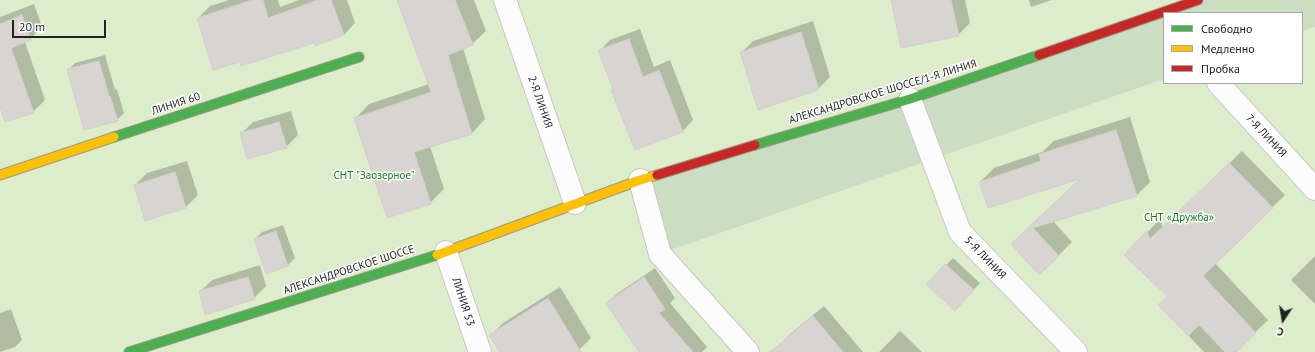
<!DOCTYPE html>
<meta charset="utf-8">
<style>
body{margin:0}
#map{position:relative;width:1315px;height:352px;overflow:hidden;background:#f0eeeb;font-family:"PT Sans",sans-serif}
canvas{display:block}
.legend{position:absolute;left:1163px;top:12px;width:140px;height:72px;box-sizing:border-box;background:#fff;border:1px solid #a7a7a7;margin:0;padding:5px 7px;list-style:none;font-size:12px;color:#222}
.legend li{display:flex;align-items:center;gap:8px;height:20px}
.legend b{width:20px;border:1px solid #a7a7a7}
.north{position:absolute;left:1263px;top:300px;width:40px;height:40px;-webkit-text-stroke:3px #fff;paint-order:stroke;rotate:192deg;font-size:11px;font-weight:700;line-height:16px;text-align:center;color:#222}
.north::after{content:'';display:block;margin:auto;width:14px;height:18px;background:#222;clip-path:polygon(50% 0,100% 100%,50% 72%,0 100%)}
.scale{position:absolute;left:12px;top:20px;width:94px;height:18px;box-sizing:border-box;border:2px solid #222;border-top:0;padding-left:5px;font-size:12px;line-height:14px;white-space:nowrap;color:#222;-webkit-text-stroke:3px #fff;paint-order:stroke}
</style>
<div id="map">
<canvas width="1315" height="352"></canvas>
<ul class="legend">
<li><b style="height:5px;background:#4caf50"></b>Свободно</li>
<li><b style="height:5px;background:#ffc107"></b>Медленно</li>
<li><b style="height:5px;background:#c62828"></b>Пробка</li>
</ul>
<div class="north">С</div>
<div class="scale">20 m</div>
</div>
<script>
const g = document.querySelector('canvas').getContext('2d');
g.lineJoin = 'round';
function fill(path, color) { g.fillStyle = color; g.fill(path, 'evenodd'); }
const toPath = rows => new Path2D(rows.map(r => 'M' + r).join(''));
function trace(path, color, width, dash) { g.strokeStyle = color; g.lineWidth = width; g.lineCap = dash ? 'butt' : 'round'; g.setLineDash(dash || []); g.stroke(path); }
function label(font, color, halo, rows, align = 'center') {
  g.font = font + ' "PT Sans",sans-serif'; g.lineWidth = 3; g.setLineDash([]); g.textBaseline = 'middle'; g.strokeStyle = halo; g.fillStyle = color; for (const [text, x, y, turn = 0] of rows) {
    g.save(); g.translate(x, y); g.rotate((+turn || 0) * Math.PI / 180); g.textAlign = isNaN(turn) ? turn : align; if (halo) g.strokeText(text, 0, 0); g.fillText(text, 0, 0); g.restore();
  }
}
fill(toPath([
 [0,0,1202,0,661,254,1164,79,1164,83,1302,83,1302,31,1315,27,1315,352,0,352]
]), '#ddeccb');
fill(toPath([
 [1202,0,1315,0,1315,27,1302,31,1302,13,1164,13,1164,79,660,254,640,180]
]), '#cbdec1');
fill(toPath([
 [229,0,278,0,280,7,299,0,347,0,355,23,344,35,240,61,198,18,210,6],
 [398,0,474,0,486,31,472,44,463,48,485,119,472,133,430,146,444,189,430,203,356,118,369,104,429,84],
 [892,0,965,0,970,23,958,35],
 [1029,0,1052,0,1031,7],
 [34,4,42,27,30,39,25,42,45,100,33,112,0,104,0,17],
 [813,21,830,77,818,89,741,53,753,41],
 [640,29,654,67,670,60,693,120,683,131,636,149,599,51,610,40],
 [105,55,115,90,117,89,124,113,117,120,68,70,75,63],
 [291,111,298,135,286,147,241,134,253,122],
 [1130,117,1150,182,1136,196,1053,221,1072,242,1040,274,1012,244,1082,177,980,182,994,168,1042,152,1054,141],
 [1242,151,1285,195,1215,263,1268,320,1235,352,1204,352,1159,305,1168,296,1126,255,1160,219,1163,228],
 [187,161,198,195,186,207,145,220,135,185,147,173],
 [283,225,295,258,288,265,267,272,255,239,262,232],
 [1315,256,1315,304,1291,280],
 [953,258,980,283,961,303,928,284],
 [260,265,266,286,254,298,200,292,212,280],
 [655,268,675,298,670,303,707,347,702,352,657,352,607,303,618,293],
 [560,287,591,338,577,352,501,352,491,335,503,323],
 [824,306,863,352,786,352,780,345,790,334],
 [11,309,22,340,15,347,0,352,0,313],
 [900,331,922,352,879,352]
]), '#0003');
const building = toPath([
 [252,0,263,0,268,18,318,0,331,0,344,35,315,46,314,43,241,66,240,62,213,70,197,18,252,0],
 [397,0,455,0,473,45,448,55,472,134,414,152,431,204,387,218,354,118,431,92,397,0],
 [891,0,951,0,959,36,901,48,891,0],
 [22,15,31,40,11,48,34,113,5,122,0,107,0,24,22,15],
 [801,32,819,90,758,110,740,52,801,32],
 [629,39,643,77,659,70,683,132,635,150,611,90,613,89,598,50,629,39],
 [99,61,109,96,110,96,118,121,84,130,67,69,99,61],
 [279,122,287,148,247,159,240,133,279,122],
 [1116,130,1137,196,1033,228,1059,256,1039,275,1011,244,1080,179,988,208,979,182,1041,161,1039,154,1116,130],
 [1229,163,1273,208,1203,276,1256,333,1237,352,1225,352,1199,325,1188,336,1158,305,1167,296,1124,255,1147,231,1150,239,1229,163],
 [175,172,186,208,145,221,134,185,175,172],
 [276,231,288,266,266,274,254,239,276,231],
 [945,264,974,290,955,311,926,284,945,264],
 [248,277,255,299,205,315,199,291,248,277],
 [644,277,665,309,659,313,693,352,639,352,606,303,644,277],
 [548,298,581,352,500,352,489,335,548,298],
 [813,316,843,352,770,352,813,316]
]);
fill(building, '#d7d4d2');
trace(building, '#d3d0cc', 1);
const street = toPath([
 [505,0,575,203],
 [1218,83,1315,189],
 [910,99,960,232,1076,352],
 [640,180,660,254,748,352],
 [446,252,480,352]
]);
const fast = toPath([
 [114,137,359,57],
 [755,145,910,99,1039,55],
 [129,352,437,255]
]);
const slow = toPath([
 [0,175,114,137],
 [437,255,640,180,657,175]
]);
const jam = toPath([
 [1039,55,1198,0],
 [657,175,755,145]
]);
trace(street, '#c9c8c7', 24);
trace(fast, '#999a82', 11);
trace(slow, '#999a82', 11);
trace(jam, '#999a82', 11);
trace(street, '#fdfcfc', 22);
trace(fast, '#4caf50', 9);
trace(slow, '#ffc107', 9);
trace(jam, '#c62828', 9);
label('11px', '#222', '#fff', [
 ["АЛЕКСАНДРОВСКОЕ ШОССЕ/1-Я ЛИНИЯ",883,92,-17],
 ["2-Я ЛИНИЯ",540,102,71],
 ["ЛИНИЯ 60",176,104,-18],
 ["7-Я ЛИНИЯ",1266,136,47],
 ["5-Я ЛИНИЯ",985,258,46],
 ["АЛЕКСАНДРОВСКОЕ ШОССЕ",349,270,-18],
 ["ЛИНИЯ 53",463,302,72]
]);
label('11px', '#0c8416', '#fff', [
 ["СНТ \"Заозерное\"",374,176],
 ["СНТ «Дружба»",1179,218]
]);
</script>
